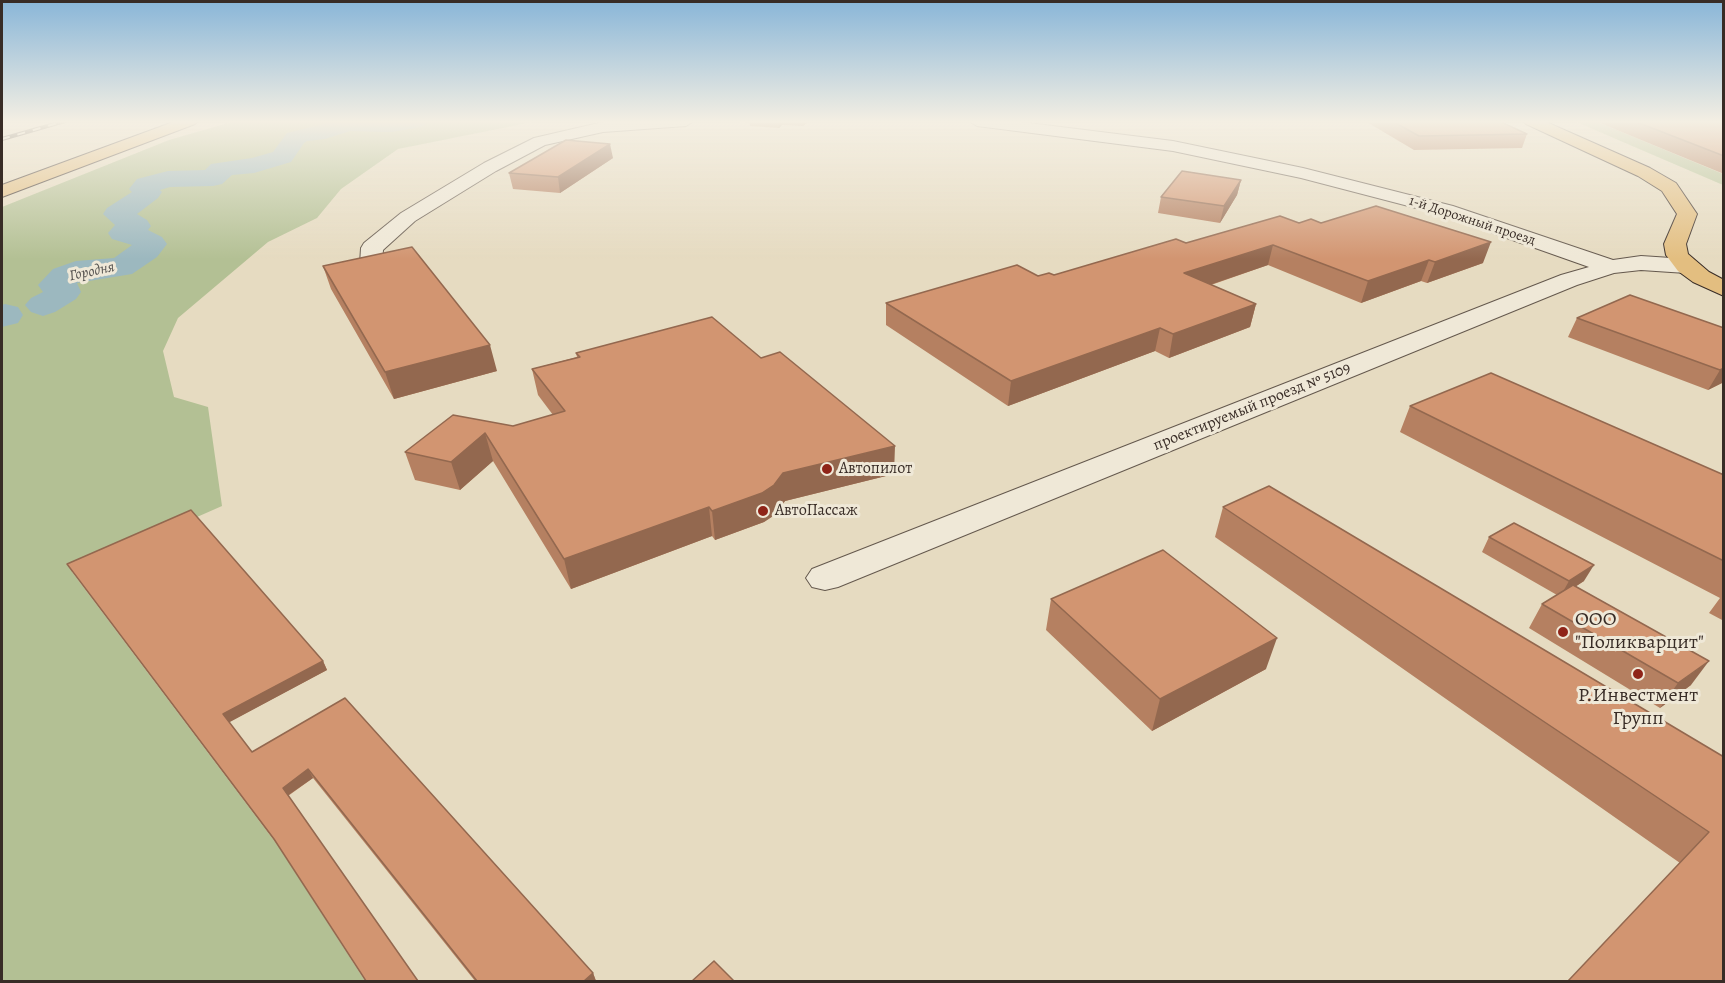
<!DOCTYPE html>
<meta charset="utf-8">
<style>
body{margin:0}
#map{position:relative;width:1725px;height:983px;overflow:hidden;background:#e6dbc1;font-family:Alegreya,serif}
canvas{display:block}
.frame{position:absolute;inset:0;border:3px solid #382c26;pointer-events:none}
</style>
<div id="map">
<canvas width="1725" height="983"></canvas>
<div class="frame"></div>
</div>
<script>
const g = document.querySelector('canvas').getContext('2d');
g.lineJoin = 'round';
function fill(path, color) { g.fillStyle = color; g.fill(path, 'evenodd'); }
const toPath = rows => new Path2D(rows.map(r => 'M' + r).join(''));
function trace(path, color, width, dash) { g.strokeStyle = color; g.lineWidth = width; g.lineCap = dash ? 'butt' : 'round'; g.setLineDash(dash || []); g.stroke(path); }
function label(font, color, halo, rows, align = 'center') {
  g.font = font + ' Alegreya,serif'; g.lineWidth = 6; g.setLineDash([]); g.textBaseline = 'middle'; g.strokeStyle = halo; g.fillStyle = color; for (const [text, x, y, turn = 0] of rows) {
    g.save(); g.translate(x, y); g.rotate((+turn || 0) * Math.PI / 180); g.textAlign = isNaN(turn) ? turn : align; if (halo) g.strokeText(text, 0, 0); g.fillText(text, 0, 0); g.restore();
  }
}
fill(toPath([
 [235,121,538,121,398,149,341,189,317,218,268,242,178,318,163,351,174,397,208,407,222,506,72,572,279,847,365,981,2,982,2,207,169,140],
 [1574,121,1595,121,1723,174,1723,185]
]), '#b3c094');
fill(toPath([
 [335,121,427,121,424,126,416,128,391,132,350,131,325,139,307,141,304,143,291,162,254,173,232,175,222,184,213,186,170,187,160,190,162,192,158,198,137,214,147,220,151,226,148,230,162,237,167,244,157,257,132,274,77,283,81,292,76,299,55,312,43,316,31,312,25,305,31,298,43,292,38,285,53,269,76,261,114,258,132,245,112,239,108,233,115,225,103,214,107,208,132,192,129,189,137,179,168,171,205,170,211,164,252,158,273,152,287,133,335,121],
 [5,304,18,307,23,315,18,323,2,327,2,305,5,304]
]), '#9cb8bf');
const minor = toPath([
 [622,121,694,121,686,126,603,132,545,145,496,171,415,221,383,250,382,264,379,269,371,271,363,269,360,264,361,248,364,243,401,213,484,163,534,138,603,122,622,121],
 [969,121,1013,121,1173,141,1303,168,1453,206,1613,260,1641,256,1686,259,1694,261,1697,266,1694,271,1686,273,1641,270,1614,273,1577,285,838,587,825,590,812,587,806,578,812,569,1561,275,1589,267,1439,214,1301,178,1173,151,977,126,969,121]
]);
const major = toPath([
 [176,121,198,121,195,124,2,197,2,185,176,121],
 [1523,121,1544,121,1650,168,1676,183,1697,214,1686,244,1688,254,1709,272,1724,280,1724,296,1693,282,1678,271,1666,255,1664,244,1677,214,1662,191,1638,176,1526,124,1523,121]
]);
trace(minor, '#64584d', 2);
trace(major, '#382c26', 2);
fill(minor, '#efe8d7');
fill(major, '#e3be80');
const rail = toPath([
 [2,139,65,121]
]);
trace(rail, '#382c26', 4);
trace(rail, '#efe8d7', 2, [8]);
fill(toPath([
 [737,121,809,121,803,126,782,125,779,128,750,126,749,123,737,122],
 [1365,121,1499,121,1527,134,1522,148,1414,150],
 [1595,121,1724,121,1724,174],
 [613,158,560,193,513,189,509,173],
 [1241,180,1237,195,1220,223,1158,213,1161,197],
 [1299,223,1321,223,1483,263,1427,283,1421,281,1361,303,1268,265,1211,285,1256,304,1250,327,1169,358,1155,351,1008,406,886,325,886,303,1038,276,1054,275,1186,243],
 [323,266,497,371,394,399,331,289],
 [1577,318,1724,328,1724,382,1708,390,1568,337],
 [576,353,894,474,785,501,776,514,764,522,715,540,712,536,571,589,493,461,460,490,415,480,405,452,513,426,553,415,538,395,532,369,577,357],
 [1410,406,1724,475,1724,621,1709,613,1720,598,1400,432],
 [1223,507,1724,757,1724,981,1680,863,1215,537],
 [1489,537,1584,581,1576,586,1691,685,1660,708,1529,628,1542,604,1557,595,1482,552],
 [67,564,323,661,327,670,229,722,252,752,345,698,593,973,596,981,475,981,313,778,288,796,279,847],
 [1051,599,1266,669,1152,731,1046,630]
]), '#b58061');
fill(toPath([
 [779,121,782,121,782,125,779,128],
 [803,121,809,121,803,126],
 [610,144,613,158,560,193,558,177],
 [1241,180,1237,195,1220,223,1224,206],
 [1491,242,1483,263,1427,283,1435,262],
 [1273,245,1268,265,1180,295,1184,273],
 [1429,260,1421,281,1361,303,1368,281],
 [1256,304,1250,327,1169,358,1173,334],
 [1160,328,1155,351,1008,406,1011,381],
 [490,345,497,371,394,399,385,372],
 [1724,368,1724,382,1708,390,1720,370],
 [485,433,493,461,460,490,451,462],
 [895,446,894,474,785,501,776,514,764,522,715,540,712,511,783,473],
 [709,507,712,536,571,589,564,559],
 [1594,565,1584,581,1560,597,1569,581],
 [1277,638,1266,669,1152,731,1160,699],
 [323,661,327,670,228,723,223,714],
 [1709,661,1691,685,1660,708,1678,683],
 [308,769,313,778,287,796,283,788],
 [593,973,596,981,584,981]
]), '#93684f');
const building = toPath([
 [1392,121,1499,121,1527,134,1419,136,1392,121],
 [1634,121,1724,121,1724,156,1634,121],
 [566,140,610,144,558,177,509,173,566,140],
 [1182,171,1241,180,1224,206,1161,197,1182,171],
 [1376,206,1491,242,1435,262,1429,260,1368,281,1273,245,1184,273,1256,304,1173,334,1160,328,1011,381,886,303,1017,265,1038,276,1049,273,1054,275,1176,239,1186,243,1280,216,1299,223,1311,219,1321,223,1376,206],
 [412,247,490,345,385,372,323,266,412,247],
 [1630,295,1724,328,1724,368,1720,370,1577,318,1630,295],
 [712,317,761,358,780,352,895,446,783,473,774,485,762,493,712,511,709,507,564,559,485,433,451,462,405,452,453,415,513,426,565,411,532,369,580,357,576,353,712,317],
 [1491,373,1724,475,1724,561,1410,406,1491,373],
 [1269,486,1724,757,1724,981,1568,981,1709,832,1223,507,1269,486],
 [191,510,323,661,223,714,252,752,345,698,593,973,584,981,477,981,308,769,283,788,418,981,366,981,274,839,67,564,191,510],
 [1514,523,1594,565,1569,581,1489,537,1514,523],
 [1163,550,1277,638,1160,699,1051,599,1163,550],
 [1573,585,1709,661,1678,683,1542,604,1573,585],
 [714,961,734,981,692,981,714,961]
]);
fill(building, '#d29571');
trace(building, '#93684f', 1.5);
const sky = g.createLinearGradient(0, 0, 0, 259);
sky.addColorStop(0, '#89b6d8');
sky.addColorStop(0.47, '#f4efe3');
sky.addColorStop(1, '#f4efe300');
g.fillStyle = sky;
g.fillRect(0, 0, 1725, 259);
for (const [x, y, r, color] of [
 [827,469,6,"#8f2418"],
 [763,511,6,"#8f2418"],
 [1563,632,6,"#8f2418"],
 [1638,674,6,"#8f2418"]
]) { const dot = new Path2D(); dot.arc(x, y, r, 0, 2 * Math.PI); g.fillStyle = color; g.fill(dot); trace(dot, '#efe8d7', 2); }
label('14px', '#382c26', '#efe8d7', [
 ["1-й Дорожный проезд",1472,221,18]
]);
label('italic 15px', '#514f4c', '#efe8d7', [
 ["Городня",92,272,-12]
]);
label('16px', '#382c26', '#efe8d7', [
 ["проектируемый проезд № 5109",1252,407,-22]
]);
label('16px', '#382c26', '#efe8d7', [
 ["Автопилот",839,469],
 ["АвтоПассаж",775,511]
], 'left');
label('20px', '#382c26', '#efe8d7', [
 ["ООО",1575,620],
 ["\"Поликварцит\"",1575,643],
 ["Р.Инвестмент",1638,696,"center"],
 ["Групп",1638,719,"center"]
], 'left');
</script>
